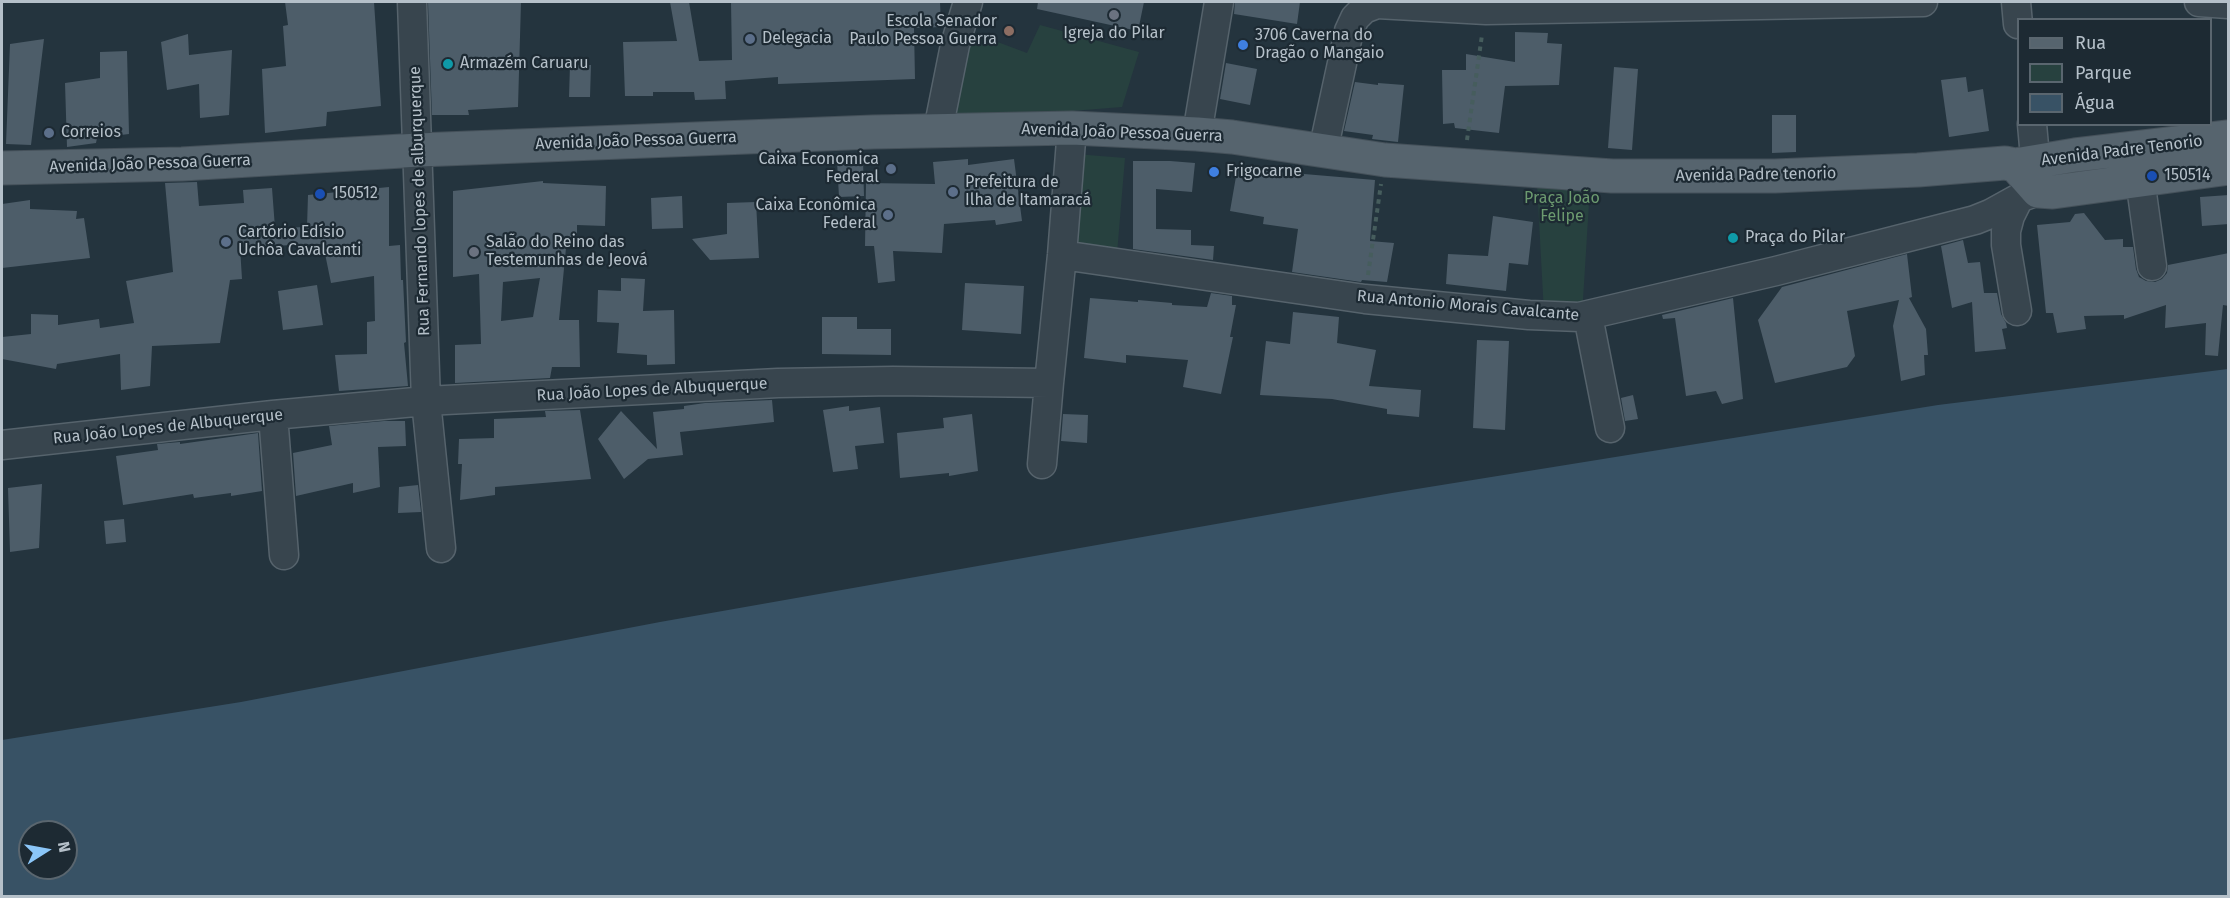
<!DOCTYPE html>
<meta charset="utf-8">
<style>
body{margin:0}
#map{position:relative;width:2230px;height:898px;overflow:hidden;background:#24343e;font-family:"Fira Sans",sans-serif}
canvas{display:block}
.frame{position:absolute;inset:0;border:3px solid #b5c0c9;pointer-events:none}
.legend{position:absolute;left:2017px;top:18px;width:195px;height:108px;box-sizing:border-box;background:#1d2a33;border:2px solid #5a666f;margin:0;padding:8px 10px;list-style:none;font-size:18px;color:#b5c0c9}
.legend li{display:flex;align-items:center;gap:12px;height:30px}
.legend b{width:30px;border:2px solid #5a666f}
.north{position:absolute;left:18px;top:820px;width:60px;height:60px;box-sizing:border-box;background:#1d2a33;border:2px solid #5a666f;border-radius:50%;rotate:79deg;font-size:16px;font-weight:700;line-height:24px;text-align:center;color:#b5c0c9}
.north::after{content:'';display:block;margin:auto;width:21px;height:27px;background:#8bc6f8;clip-path:polygon(50% 0,100% 100%,50% 72%,0 100%)}
</style>
<div id="map">
<canvas width="2230" height="898"></canvas>
<div class="frame"></div>
<ul class="legend">
<li><b style="height:8px;background:#56646e"></b>Rua</li>
<li><b style="height:16px;background:#27413f"></b>Parque</li>
<li><b style="height:16px;background:#385265"></b>Água</li>
</ul>
<div class="north">N</div>
</div>
<script>
const g = document.querySelector('canvas').getContext('2d');
g.lineJoin = 'round';
function fill(path, color) { g.fillStyle = color; g.fill(path, 'evenodd'); }
const toPath = rows => new Path2D(rows.map(r => 'M' + r).join(''));
function trace(path, color, width, dash) { g.strokeStyle = color; g.lineWidth = width; g.lineCap = dash ? 'butt' : 'round'; g.setLineDash(dash || []); g.stroke(path); }
function label(font, color, halo, rows, align = 'center') {
  g.font = font + ' "Fira Sans",sans-serif'; g.lineWidth = 4.5; g.setLineDash([]); g.textBaseline = 'middle'; g.strokeStyle = halo; g.fillStyle = color; for (const [text, x, y, turn = 0] of rows) {
    g.save(); g.translate(x, y); g.rotate((+turn || 0) * Math.PI / 180); g.textAlign = isNaN(turn) ? turn : align; if (halo) g.strokeText(text, 0, 0); g.fillText(text, 0, 0); g.restore();
  }
}
fill(toPath([
 [1040,25,1139,52,1122,107,947,121,960,28,1027,53],
 [1076,154,1125,158,1117,254,1069,250],
 [1537,183,1590,187,1582,316,1544,314]
]), '#27413f');
fill(toPath([
 [2228,369,2228,896,2,896,2,740,241,702,660,622,1392,493,1938,405],
 [30,832,66,832,66,868,30,868]
]), '#385265');
fill(toPath([
 [285,2,374,2,381,106,327,112,326,126,265,133,262,69,286,66,283,26,288,25],
 [428,2,521,2,518,107,468,110,469,115,432,115],
 [670,2,689,2,699,61,732,60,731,2,940,2,941,27,914,28,915,79,778,84,778,77,725,81,726,99,695,100,694,92,653,92,653,96,625,96,623,42,677,41],
 [1038,2,1144,2,1138,31,1037,9],
 [1235,2,1300,2,1297,24,1234,14],
 [1515,32,1548,33,1547,43,1562,44,1559,85,1505,86,1499,133,1455,128,1454,123,1443,124,1442,70,1466,70,1466,54,1515,62],
 [188,34,189,55,232,50,229,115,200,118,199,84,167,90,161,42],
 [44,39,31,145,6,144,10,44],
 [127,51,129,134,97,138,96,143,67,147,65,83,100,78,100,52],
 [1226,63,1257,69,1250,105,1220,99],
 [570,65,591,65,590,97,569,97],
 [1614,67,1638,69,1632,150,1608,148],
 [1966,77,1968,92,1983,89,1989,131,1949,137,1941,80],
 [1355,82,1378,85,1378,83,1404,85,1398,142,1372,139,1373,135,1344,131],
 [1772,115,1796,115,1796,152,1772,153],
 [968,159,968,165,1014,159,1022,221,996,225,995,220,944,224,942,253,893,251,895,281,878,283,874,246,865,246,866,183,935,184,933,162],
 [863,160,864,196,839,197,837,161],
 [1133,161,1170,161,1195,163,1192,192,1156,189,1156,229,1191,230,1191,245,1214,246,1213,260,1133,249],
 [1238,165,1304,176,1304,174,1375,180,1370,241,1394,243,1387,282,1362,280,1361,282,1292,272,1298,229,1263,224,1264,217,1230,211],
 [543,181,543,183,606,186,605,226,577,225,577,248,566,248,559,320,579,320,580,367,552,367,550,378,455,383,455,345,481,344,479,274,453,277,453,191],
 [540,278,533,317,501,321,503,282],
 [197,182,199,206,244,203,243,190,272,188,275,228,307,227,308,195,389,187,389,246,400,245,401,280,403,280,406,342,404,343,408,386,339,391,335,355,367,354,367,322,375,321,374,276,331,283,323,244,240,247,242,279,230,280,220,343,152,346,150,386,121,390,120,354,57,364,56,369,2,359,2,337,31,334,31,314,58,315,58,325,99,319,100,328,134,323,126,281,173,272,165,183],
 [2229,195,2229,224,2202,226,2200,197],
 [682,196,683,228,652,229,651,198],
 [30,200,30,209,77,211,76,219,84,218,90,258,2,268,2,204],
 [756,202,759,258,710,260,692,239,727,234,727,203],
 [2084,213,2105,240,2123,239,2123,247,2133,247,2136,269,2139,277,2146,281,2155,282,2162,279,2167,273,2168,265,2229,253,2229,306,2223,305,2218,356,2205,355,2206,323,2165,328,2166,305,2124,319,2124,315,2084,316,2086,329,2057,333,2053,313,2046,313,2037,225,2070,222,2075,214],
 [1493,216,1533,222,1528,265,1509,263,1506,291,1446,284,1448,254,1488,256],
 [1963,240,1968,263,1980,262,1984,293,1997,293,2001,314,2006,323,2007,328,2002,329,2006,349,1975,352,1972,302,1952,308,1941,246],
 [1907,254,1912,297,1909,298,1926,329,1928,355,1924,355,1925,375,1901,381,1893,326,1899,300,1847,311,1855,356,1847,367,1775,383,1758,320,1782,287],
 [621,278,645,279,643,311,674,310,675,364,647,365,647,355,617,353,619,323,597,322,598,290,621,291],
 [965,283,1024,286,1021,334,962,330],
 [317,285,323,325,283,330,278,291],
 [1211,293,1232,296,1232,305,1236,305,1230,337,1233,337,1221,394,1183,387,1188,360,1126,355,1126,363,1084,358,1090,298,1138,302,1138,300,1172,303,1172,305,1207,307],
 [1733,298,1743,399,1722,404,1716,391,1686,396,1675,318,1663,319,1662,315],
 [1293,312,1339,317,1337,343,1376,350,1369,386,1421,390,1419,417,1387,414,1387,409,1332,399,1260,395,1266,341,1290,344],
 [822,317,857,317,857,329,891,329,891,355,822,354],
 [1477,340,1509,341,1505,430,1473,428],
 [1633,395,1638,419,1625,421,1621,398],
 [772,400,774,422,680,432,683,455,648,459,624,479,598,439,621,411,657,449,653,412,684,409,684,406,705,403],
 [849,406,849,411,880,407,884,443,855,446,858,469,833,472,823,410],
 [580,410,591,479,495,487,495,495,460,500,462,464,458,464,459,439,494,438,494,419,546,417,545,411],
 [972,414,978,471,949,476,949,473,900,478,897,433,944,428,943,418],
 [1063,414,1088,415,1087,443,1061,441],
 [384,421,405,421,406,446,378,447,380,487,353,493,353,483,296,496,293,453,332,445,329,426],
 [258,433,262,491,231,496,231,493,194,498,193,494,123,505,116,456,158,450,157,444,180,442,180,444],
 [42,484,39,548,10,552,8,488],
 [418,485,421,512,398,513,399,487],
 [124,519,126,542,106,544,104,521]
]), '#4d5d69');
const minor = toPath([
 [412,2,426,401,441,548],
 [2016,2,2018,24],
 [2199,2,2228,4],
 [938,130,955,45,968,2],
 [1197,134,1219,2],
 [1323,151,1349,31,1355,18,1364,9,1377,4,1486,10,1923,2],
 [2140,179,2152,266],
 [1062,255,1365,299,1529,315,1579,317,1776,271,1975,220,1990,214,2019,198,2038,191,2032,124],
 [2017,311,2006,245,2006,231,2010,216,2019,198],
 [1588,316,1610,428],
 [273,415,284,555],
 [2,445,273,415,426,401,778,383,893,381,1049,383,1062,255,1072,128],
 [1042,464,1049,383]
]);
const major = toPath([
 [2015,165,2075,155,2228,137],
 [2,168,182,164,419,150,873,132,1072,128,1197,134,1232,137,1385,160,1612,176,1775,176,1918,170,2005,163,2015,165,2038,191,2053,192,2228,168]
]);
trace(minor, '#56636c', 31);
trace(major, '#45515a', 35);
trace(toPath([
 [1467,140,1482,35],
 [1368,275,1381,184]
]), '#465d5d', 4, [4.5, 4.5]);
trace(minor, '#38454e', 28);
trace(major, '#56646e', 33);
for (const [x, y, r, color] of [
 [1114,15,6,"#6b7280"],
 [1009,31,6,"#8d6e63"],
 [750,39,6,"#5c6f8a"],
 [1243,45,6,"#3f7fe0"],
 [448,64,6,"#0f9aa8"],
 [49,133,6,"#5c6f8a"],
 [891,169,6,"#5c6f8a"],
 [1214,172,6,"#3f7fe0"],
 [2152,176,6,"#1a4fb4"],
 [953,192,6,"#5c6f8a"],
 [320,194,6,"#1a4fb4"],
 [888,215,6,"#5c6f8a"],
 [1733,238,6,"#0f9aa8"],
 [226,242,6,"#5c6f8a"],
 [474,252,6,"#6b7280"]
]) { const dot = new Path2D(); dot.arc(x, y, r, 0, 2 * Math.PI); g.fillStyle = color; g.fill(dot); trace(dot, '#1d2a33', 2); }
label('16px', '#b5c0c9', '#1d2a33', [
 ["Escola Senador",997,22,"right"],
 ["Paulo Pessoa Guerra",997,40,"right"],
 ["Igreja do Pilar",1114,34,"center"],
 ["3706 Caverna do",1255,36],
 ["Dragão o Mangaio",1255,54],
 ["Delegacia",762,39],
 ["Armazém Caruaru",460,64],
 ["Correios",61,133],
 ["Caixa Economica",879,160,"right"],
 ["Federal",879,178,"right"],
 ["Frigocarne",1226,172],
 ["150514",2164,176],
 ["Prefeitura de",965,183],
 ["Ilha de Itamaracá",965,201],
 ["150512",332,194],
 ["Caixa Econômica",876,206,"right"],
 ["Federal",876,224,"right"],
 ["Cartório Edísio",238,233],
 ["Uchôa Cavalcanti",238,251],
 ["Praça do Pilar",1745,238],
 ["Salão do Reino das",486,243],
 ["Testemunhas de Jeová",486,261]
], 'left');
label('16px', '#b5c0c9', '#1d2a33', [
 ["Avenida João Pessoa Guerra",1122,133,2],
 ["Avenida João Pessoa Guerra",636,141,-2],
 ["Avenida Padre Tenorio",2122,151,-7],
 ["Avenida João Pessoa Guerra",150,164,-2],
 ["Avenida Padre tenorio",1756,175,-1],
 ["Rua Fernando lopes de alburquerque",420,201,-92],
 ["Rua Antonio Morais Cavalcante",1468,306,5],
 ["Rua João Lopes de Albuquerque",652,390,-3],
 ["Rua João Lopes de Albuquerque",168,427,-6]
]);
label('16px', '#6c9a6f', '#1d2a33', [
 ["Praça João",1562,199],
 ["Felipe",1562,217]
]);
</script>
